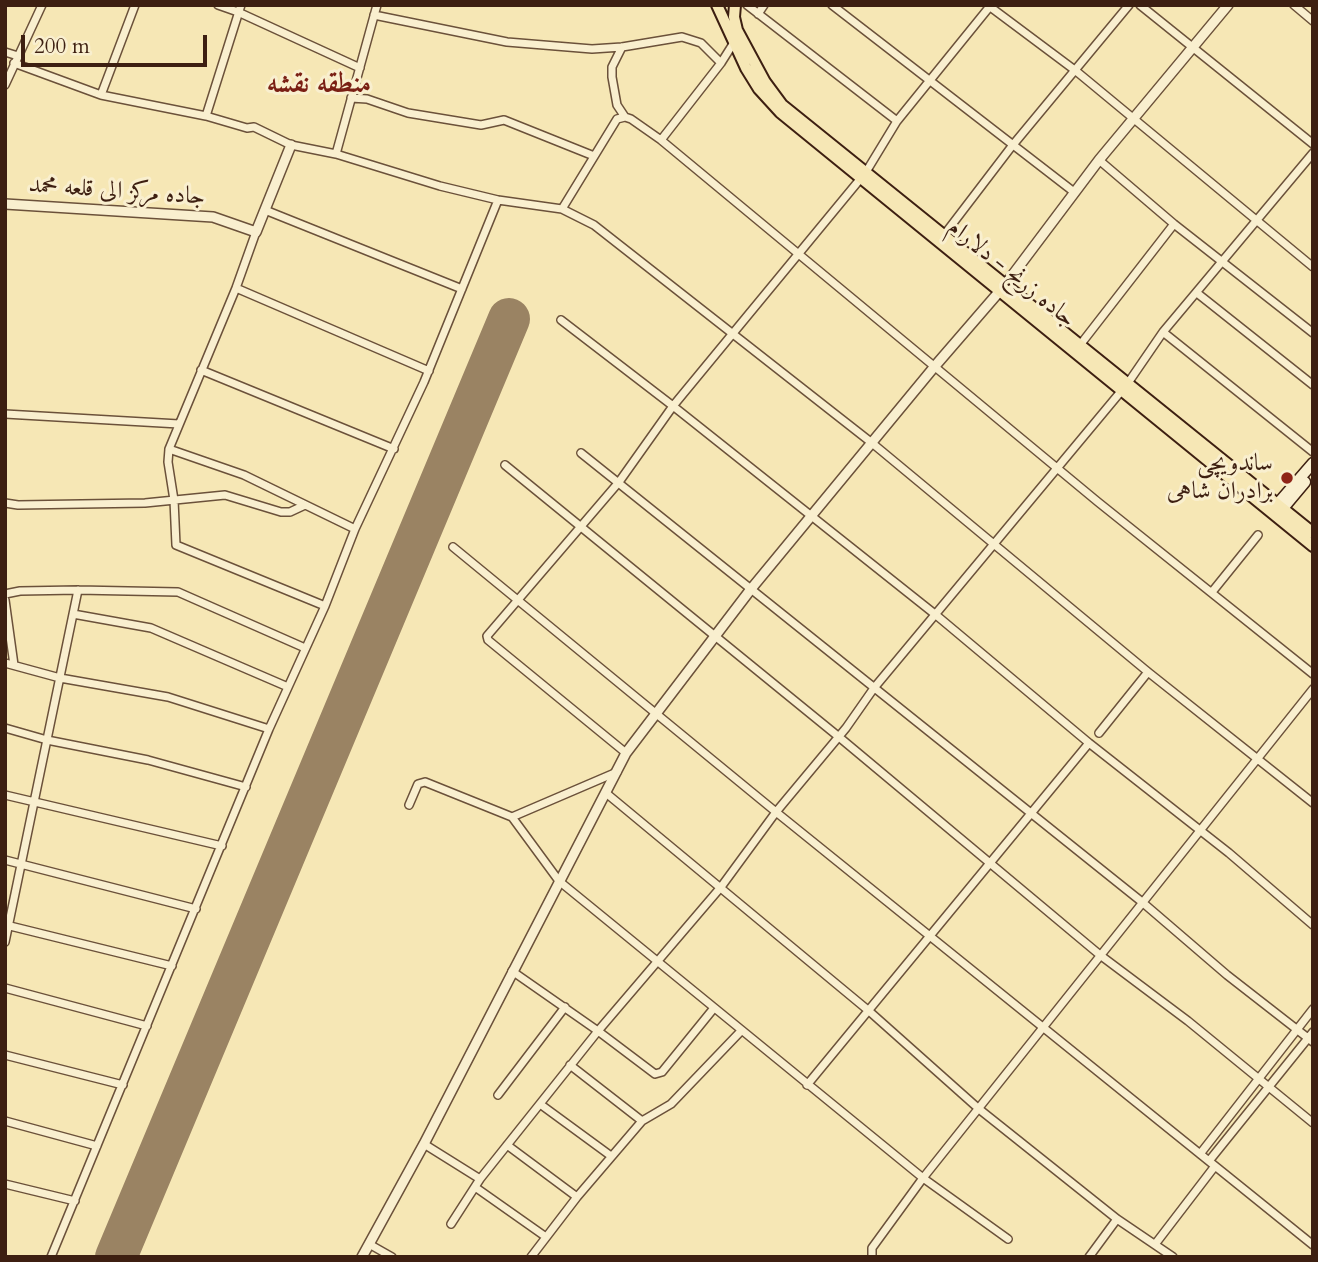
<!DOCTYPE html>
<meta charset="utf-8">
<style>
body{margin:0}
#map{position:relative;width:1318px;height:1262px;overflow:hidden;background:#f6e7b5;font-family:Cardo,serif}
canvas{display:block}
.frame{position:absolute;inset:0;border:7px solid #3d1f11;pointer-events:none}
.scale{position:absolute;left:21px;top:35px;width:186px;height:32px;box-sizing:border-box;border:4px solid #3d1f11;border-top:0;padding-left:9px;font-size:21px;line-height:24px;white-space:nowrap;color:#3d1f11;-webkit-text-stroke:5px #f9efcf;paint-order:stroke}
</style>
<div id="map">
<canvas width="1318" height="1262"></canvas>
<div class="frame"></div>
<div class="scale">200 m</div>
</div>
<script>
const g = document.querySelector('canvas').getContext('2d');
g.lineJoin = 'round';
const toPath = rows => new Path2D(rows.map(r => 'M' + r).join(''));
function trace(path, color, width, dash) { g.strokeStyle = color; g.lineWidth = width; g.lineCap = dash ? 'butt' : 'round'; g.setLineDash(dash || []); g.stroke(path); }
function label(font, color, halo, rows, align = 'center') {
  g.font = font + ' Cardo,Amiri,serif'; g.lineWidth = 6; g.setLineDash([]); g.textBaseline = 'middle'; g.strokeStyle = halo; g.fillStyle = color; for (const [text, x, y, turn = 0] of rows) {
    g.save(); g.translate(x, y); g.rotate((+turn || 0) * Math.PI / 180); g.textAlign = isNaN(turn) ? turn : align; if (halo) g.strokeText(text, 0, 0); g.fillText(text, 0, 0); g.restore();
  }
}
trace(toPath([
 [116,1257,509,319]
]), '#9a8363', 42);
const minor = toPath([
 [218,5,238,12,360,68],
 [747,5,897,121],
 [832,5,1074,192],
 [1140,5,1313,144],
 [1294,5,1313,21],
 [989,6,1076,71,1313,267],
 [758,14,764,5],
 [374,15,507,42,592,49,622,47,682,37,701,43,721,63],
 [622,47,612,67,612,77,617,105,625,117],
 [5,52,18,56],
 [14,63,101,95,206,116,247,128,254,127,291,145,336,154,440,186,498,200,562,209,594,225,872,443,1148,672,1313,803],
 [5,85,42,5],
 [101,95,135,5],
 [351,98,367,99,408,113,481,125,504,120,594,156],
 [206,116,241,5],
 [661,140,721,63,733,44],
 [336,154,377,5],
 [1099,160,1174,224,1313,333],
 [562,209,617,119,625,117,631,119,661,140,1098,502,1313,674],
 [265,210,462,289],
 [256,232,236,288,169,449,168,462,174,500,176,545,325,606],
 [944,235,1012,146,1129,5],
 [236,288,429,371],
 [1197,293,1313,385],
 [561,320,673,406,936,615,1089,743,1229,853,1313,925],
 [1163,332,1313,452],
 [1080,345,1174,224],
 [201,370,394,449],
 [5,414,179,424],
 [169,449,244,475,355,529],
 [581,453,1142,902,1227,975,1313,1042],
 [505,465,839,737,1100,955,1188,1021,1313,1123],
 [5,503,18,505,145,503,225,495,281,512,290,512,305,505],
 [453,547,776,812,1313,1245],
 [1212,592,1258,535],
 [5,594,20,591,78,590,178,592,305,648],
 [5,600,14,665],
 [73,614,151,628,288,687],
 [5,663,60,678,168,697,269,729],
 [5,728,47,740,148,760,246,787],
 [1099,733,1148,672],
 [626,753,488,640,487,636,619,482,673,406,866,172,897,121,991,5],
 [606,793,869,1011,979,1109,1117,1219,1173,1257],
 [5,795,222,846],
 [409,805,418,784,425,782,512,817,617,772],
 [512,817,559,881,923,1178,1008,1239],
 [5,860,196,909],
 [6,925,172,966],
 [5,942,78,590],
 [512,971,598,1031,655,1074,662,1072,714,1008],
 [5,988,147,1026],
 [5,1055,123,1085],
 [570,1065,642,1121],
 [807,1085,1089,743],
 [498,1095,565,1007],
 [540,1104,611,1156],
 [5,1121,97,1146],
 [424,1144,480,1179],
 [507,1145,577,1197],
 [1200,1154,1313,1009],
 [1209,1161,1313,1032],
 [5,1184,75,1201],
 [475,1187,546,1237],
 [451,1224,480,1179,598,1031,721,887,776,812,846,728,874,688,1128,383,1163,332,1313,153],
 [1156,1243,1215,1166],
 [369,1244,392,1257],
 [51,1257,269,729,325,606,355,529,424,382,498,200],
 [531,1257,577,1197,642,1121,671,1104,741,1031],
 [872,1257,872,1248,923,1178,1313,689],
 [1089,1257,1117,1219]
]);
const tertiary = toPath([
 [5,204,213,217,256,232,291,145],
 [362,1257,424,1144,626,753,751,589,935,366,1005,285,1099,160,1228,5]
]);
const secondary = toPath([
 [1274,508,1313,463],
 [1279,513,1305,482]
]);
const trunk = toPath([
 [717,5,746,68,759,89,780,112,1313,546],
 [735,5,734,17,737,30,765,82,782,105,1313,533]
]);
trace(minor, '#6b513a', 10);
trace(tertiary, '#6b513a', 12);
trace(secondary, '#3d1f11', 13);
trace(trunk, '#3d1f11', 14);
trace(minor, '#f9efcf', 7);
trace(tertiary, '#f9efcf', 9);
trace(secondary, '#f9efcf', 10);
trace(trunk, '#f6e7b5', 10);
for (const [x, y, r, color] of [
 [1287,478,7,"#8f2418"]
]) { const dot = new Path2D(); dot.arc(x, y, r, 0, 2 * Math.PI); g.fillStyle = color; g.fill(dot); trace(dot, '#f9efcf', 2.5); }
label('24px', '#3d1f11', '#f9efcf', [
 ["جاده مرکز الی قلعه محمد",117,192,4],
 ["جاده زرنج - دلارام",1011,274,39]
]);
label('24px', '#3d1f11', '#f9efcf', [
 ["ساندویچی",1273,464],
 ["برادران شاهی",1273,492]
], 'right');
label('bold 28px', '#7a1f14', '#f9efcf', [
 ["منطقه نقشه",319,86]
]);
</script>
